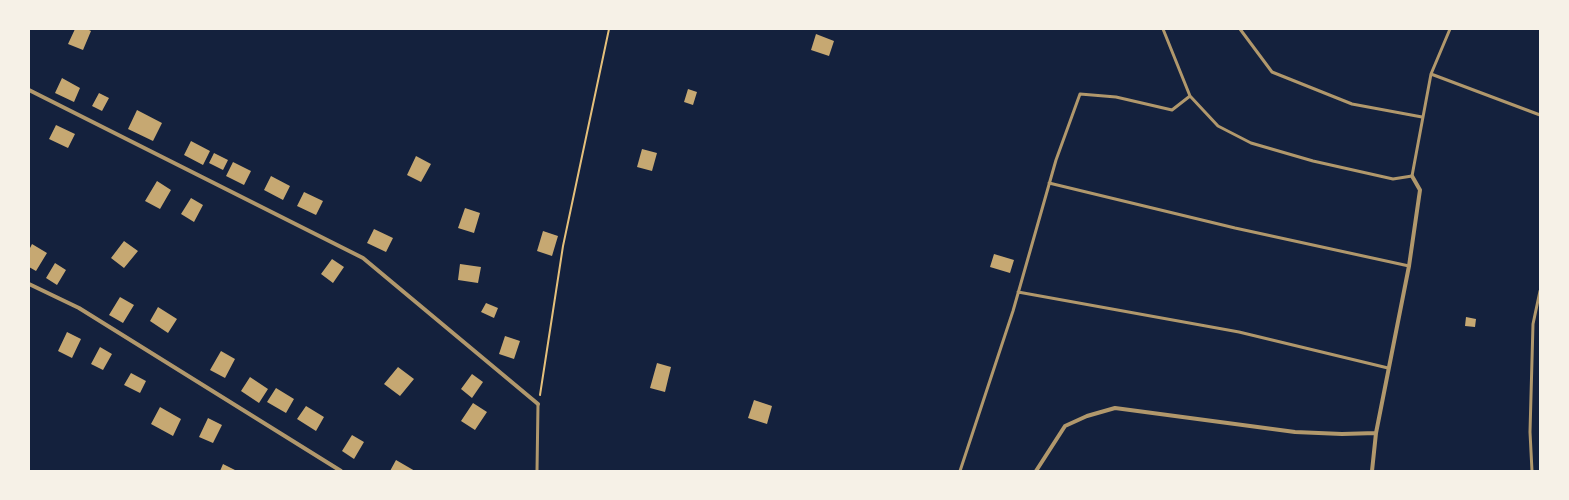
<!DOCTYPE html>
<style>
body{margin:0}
#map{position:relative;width:1569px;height:500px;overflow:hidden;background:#14213d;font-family:"Alegreya Sans",sans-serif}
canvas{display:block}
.frame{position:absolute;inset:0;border:30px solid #f6f1e7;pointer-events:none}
</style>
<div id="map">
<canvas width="1569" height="500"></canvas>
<div class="frame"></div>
</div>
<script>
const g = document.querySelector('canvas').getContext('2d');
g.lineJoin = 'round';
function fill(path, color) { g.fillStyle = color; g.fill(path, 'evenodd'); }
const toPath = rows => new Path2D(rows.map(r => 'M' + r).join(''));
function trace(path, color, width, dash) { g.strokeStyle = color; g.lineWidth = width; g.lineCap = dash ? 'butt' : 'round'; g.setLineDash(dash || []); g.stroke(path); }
fill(toPath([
 [75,29,87,29,91,31,83,50,68,44],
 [816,34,834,41,829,56,811,50],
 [62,78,80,88,74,102,55,93],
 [688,89,697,92,693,105,684,102],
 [99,93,109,98,102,111,92,106],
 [137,110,162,123,153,141,128,129],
 [56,125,75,134,68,148,49,139],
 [191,141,210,151,203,165,184,155],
 [642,149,657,153,652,171,637,167],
 [214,153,228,160,223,170,209,163],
 [416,156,431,164,421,182,407,175],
 [233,162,251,171,244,185,226,176],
 [271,176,290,186,283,200,264,190],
 [157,181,171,190,160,209,145,201],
 [304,192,323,201,316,215,297,206],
 [191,198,203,205,194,222,181,214],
 [465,208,480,213,474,233,458,228],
 [374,229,393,238,386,252,367,243],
 [543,231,558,236,552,256,537,251],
 [124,241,138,251,124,268,111,258],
 [32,244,47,253,36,271,29,267,29,250],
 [994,254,1014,260,1010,273,990,267],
 [332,259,344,267,333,283,321,274],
 [55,263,66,270,57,285,46,278],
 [460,264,481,267,478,283,458,280],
 [120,297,134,305,123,323,109,315],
 [486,303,498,308,494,318,481,312],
 [158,307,177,319,168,333,150,321],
 [1466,317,1476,319,1475,327,1465,326],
 [67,332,81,339,72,358,58,351],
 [505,336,520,341,514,359,499,354],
 [100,347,112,354,103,370,91,364],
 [221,351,235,359,225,378,210,370],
 [657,363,671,367,665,392,650,388],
 [398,367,414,379,400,396,384,384],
 [131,373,146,381,140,393,124,385],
 [472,374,483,382,472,398,461,389],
 [250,377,268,389,259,403,241,391],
 [276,388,294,399,286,413,267,402],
 [754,400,772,406,767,424,748,418],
 [473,403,487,412,475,430,461,421],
 [306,406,324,417,316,431,297,419],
 [160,407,181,419,173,436,151,424],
 [208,418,222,425,213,443,199,437],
 [352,435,364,442,354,459,342,451],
 [396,460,415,471,390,471],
 [223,464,237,471,220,471]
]), '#c6a872');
trace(toPath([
 [540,395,563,246,609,29]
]), '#e5c07b', 2);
trace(toPath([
 [1163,29,1190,96,1218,126,1251,143,1313,161,1393,179,1412,176,1431,74,1450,29],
 [1240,29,1272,72,1352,104,1422,117],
 [1431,74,1540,115],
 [1049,183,1235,228,1409,266],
 [1018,292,1239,332,1388,368],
 [537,471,538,404],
 [960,471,1013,311,1056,160,1080,94,1116,97,1172,110,1190,96],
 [1532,471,1530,432,1533,324,1540,291]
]), '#b1986c', 3);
trace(toPath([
 [29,90,363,258,538,404],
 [29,284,79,308,341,471],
 [1036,471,1065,426,1087,416,1115,408,1295,432,1342,434,1376,433],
 [1372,471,1376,433,1409,266,1420,190,1412,176]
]), '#b1986c', 4);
</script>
